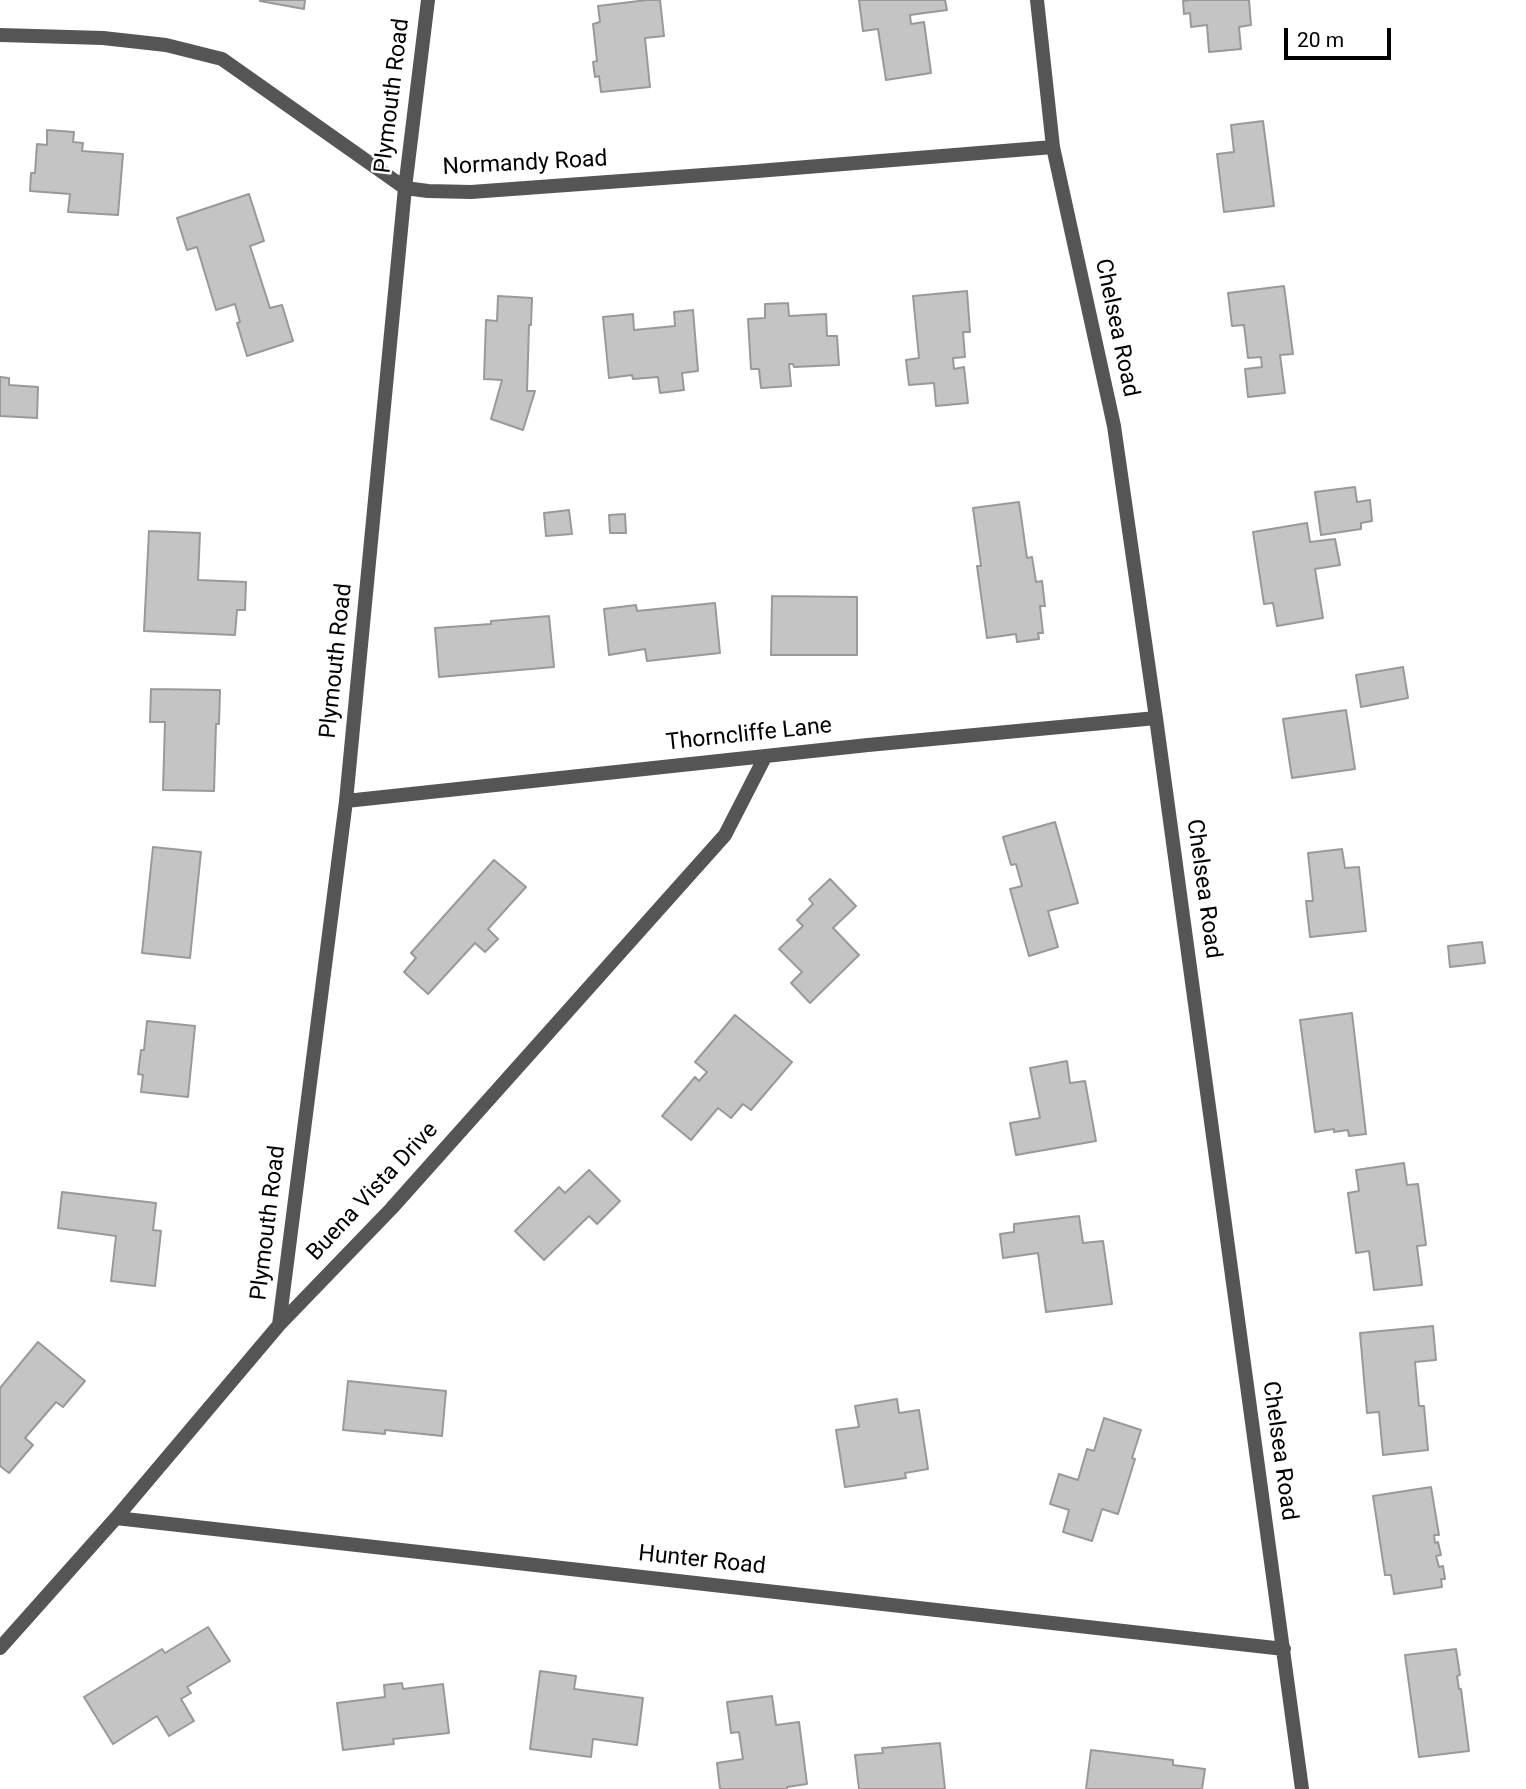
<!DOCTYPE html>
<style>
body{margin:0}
#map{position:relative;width:1526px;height:1789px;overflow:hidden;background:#fff;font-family:Roboto,sans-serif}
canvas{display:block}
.scale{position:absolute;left:1284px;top:28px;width:107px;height:32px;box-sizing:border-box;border:4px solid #000;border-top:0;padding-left:9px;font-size:21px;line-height:24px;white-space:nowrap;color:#000;-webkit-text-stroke:5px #fff;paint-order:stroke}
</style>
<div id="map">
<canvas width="1526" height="1789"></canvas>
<div class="scale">20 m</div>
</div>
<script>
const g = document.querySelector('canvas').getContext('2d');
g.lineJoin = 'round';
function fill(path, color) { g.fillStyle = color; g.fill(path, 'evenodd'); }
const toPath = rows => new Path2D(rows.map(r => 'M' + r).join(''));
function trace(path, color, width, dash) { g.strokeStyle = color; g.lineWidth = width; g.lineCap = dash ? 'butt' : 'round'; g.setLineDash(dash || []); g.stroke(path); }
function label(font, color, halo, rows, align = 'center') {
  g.font = font + ' Roboto,sans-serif'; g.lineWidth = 5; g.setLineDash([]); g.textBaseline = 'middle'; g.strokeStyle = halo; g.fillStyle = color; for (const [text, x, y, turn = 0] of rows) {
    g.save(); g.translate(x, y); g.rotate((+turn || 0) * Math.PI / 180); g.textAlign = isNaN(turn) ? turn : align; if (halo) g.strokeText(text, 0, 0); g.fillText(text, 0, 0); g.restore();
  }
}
const building = toPath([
 [260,0,305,0,304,9,260,1,260,0],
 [647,0,660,0,664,36,645,38,650,87,601,92,599,76,595,77,593,62,597,61,593,24,600,22,598,6,647,0],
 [859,0,945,0,947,10,910,15,911,24,924,22,931,73,886,80,878,29,863,31,859,0],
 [1190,0,1249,0,1251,25,1239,27,1241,49,1209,52,1207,25,1191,27,1190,13,1184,14,1183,1,1190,0],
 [1263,121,1274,206,1224,212,1217,154,1234,152,1231,125,1263,121],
 [47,130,74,132,73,142,83,143,82,151,123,154,118,215,68,212,70,194,30,191,31,173,35,173,37,144,47,145,47,130],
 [249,194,264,241,250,246,270,308,282,305,293,341,247,356,237,323,240,322,235,304,216,310,197,247,187,250,177,218,249,194],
 [1284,286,1293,354,1280,355,1285,393,1248,397,1245,369,1262,367,1261,357,1248,358,1244,325,1232,326,1228,293,1284,286],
 [967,291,970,332,963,332,965,357,953,358,954,369,964,367,968,403,936,406,934,383,909,385,906,360,919,358,913,296,967,291],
 [498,296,532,298,531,325,529,325,527,391,535,391,523,430,491,419,502,380,484,379,486,320,497,321,498,296],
 [788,303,789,316,826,314,827,336,837,336,839,365,794,367,793,364,789,364,791,386,761,388,759,369,751,369,748,319,765,318,765,304,788,303],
 [693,310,698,371,682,373,684,390,660,393,658,377,633,379,632,375,609,378,603,317,633,314,634,330,675,326,674,312,693,310],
 [0,377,9,378,9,385,38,387,37,418,0,416,0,377],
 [1355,487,1357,502,1370,500,1372,521,1361,523,1361,529,1321,535,1315,492,1355,487],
 [1019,502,1027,558,1032,557,1036,582,1042,581,1045,606,1040,606,1043,633,1038,633,1039,639,1017,642,1016,634,987,638,977,566,981,566,973,508,1019,502],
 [569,510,572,534,546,536,544,513,569,510],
 [625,514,626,533,610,533,609,515,625,514],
 [1307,523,1310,542,1335,539,1340,565,1315,569,1323,618,1277,626,1273,603,1264,604,1253,532,1307,523],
 [149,531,200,533,198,580,246,582,245,610,237,610,235,635,144,631,149,531],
 [772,596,857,597,857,655,771,655,772,596],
 [715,603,720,653,647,661,645,649,609,655,604,609,636,605,637,611,715,603],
 [549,616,554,667,439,677,435,628,491,624,491,621,549,616],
 [1403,667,1408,698,1361,707,1356,675,1403,667],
 [151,689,220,690,219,724,216,724,214,791,163,790,165,722,150,722,151,689],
 [1346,710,1355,769,1292,778,1283,719,1346,710],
 [1055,822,1078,903,1048,911,1058,947,1029,956,1010,889,1022,886,1016,864,1011,865,1003,837,1055,822],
 [153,847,201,852,190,958,142,953,153,847],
 [1342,849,1345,868,1359,867,1366,931,1310,937,1306,901,1313,901,1308,853,1342,849],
 [494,860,526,887,488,929,498,939,485,952,475,943,428,994,404,972,416,958,411,953,494,860],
 [830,879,856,906,833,928,859,955,810,1003,791,983,802,972,779,949,803,926,797,920,813,904,809,899,830,879],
 [1482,942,1485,963,1450,967,1448,946,1482,942],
 [1352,1013,1366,1134,1349,1136,1348,1130,1334,1132,1334,1129,1315,1132,1300,1020,1352,1013],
 [735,1015,792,1062,751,1110,743,1104,731,1118,718,1108,691,1140,662,1116,695,1077,699,1081,707,1072,695,1062,735,1015],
 [147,1021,195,1026,188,1097,141,1092,143,1075,138,1074,141,1050,144,1050,147,1021],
 [1067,1061,1070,1083,1085,1081,1096,1141,1016,1155,1010,1123,1040,1118,1030,1068,1067,1061],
 [1404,1163,1407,1185,1418,1184,1426,1245,1417,1246,1422,1285,1374,1290,1369,1251,1356,1253,1348,1193,1359,1191,1356,1170,1404,1163],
 [589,1170,620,1201,597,1224,589,1216,544,1260,515,1231,559,1187,565,1193,589,1170],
 [62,1192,156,1203,153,1230,161,1231,155,1286,111,1281,116,1236,58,1228,62,1192],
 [1079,1216,1083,1243,1103,1241,1112,1304,1046,1312,1038,1253,1003,1258,1000,1234,1014,1232,1014,1224,1079,1216],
 [1433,1326,1436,1360,1415,1362,1419,1406,1424,1406,1428,1450,1383,1455,1379,1412,1367,1413,1360,1333,1433,1326],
 [38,1342,85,1381,63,1407,56,1402,25,1438,33,1445,9,1473,0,1466,0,1388,38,1342],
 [348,1381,446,1391,442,1436,385,1430,385,1434,343,1430,348,1381],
 [897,1399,899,1413,919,1410,928,1469,905,1473,906,1478,845,1487,836,1430,859,1427,855,1406,897,1399],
 [1104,1418,1141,1430,1132,1458,1135,1459,1118,1514,1102,1509,1092,1541,1063,1532,1069,1510,1050,1504,1059,1474,1078,1480,1087,1449,1094,1451,1104,1418],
 [1431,1487,1439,1535,1434,1535,1435,1543,1438,1542,1441,1555,1436,1556,1439,1567,1443,1566,1445,1579,1441,1579,1442,1587,1394,1594,1391,1575,1385,1575,1373,1496,1431,1487],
 [208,1627,230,1661,187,1687,191,1693,181,1699,194,1721,169,1736,157,1716,113,1744,84,1697,162,1649,165,1653,208,1627],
 [1456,1649,1460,1675,1457,1676,1459,1689,1461,1689,1469,1751,1419,1757,1405,1655,1456,1649],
 [540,1671,576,1676,574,1689,643,1698,637,1745,593,1739,591,1757,530,1749,540,1671],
 [402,1683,403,1689,443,1684,449,1733,393,1739,394,1744,343,1750,337,1703,385,1697,384,1685,402,1683],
 [772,1696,776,1725,799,1722,807,1784,787,1787,787,1789,720,1789,717,1763,743,1759,739,1732,731,1733,727,1702,772,1696],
 [940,1743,945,1789,859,1789,855,1755,883,1753,882,1748,940,1743],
 [1091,1750,1173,1760,1173,1765,1205,1769,1202,1789,1086,1789,1091,1750]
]);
fill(building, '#c4c4c4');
trace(building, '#999', 2);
trace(toPath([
 [1037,0,1053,147,1114,426,1156,718,1302,1789],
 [0,35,103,38,166,45,222,59,405,188,428,191,471,192,745,172,1053,147],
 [346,801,868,745,1156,718],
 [279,1325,346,801,405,188,428,0],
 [116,1518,1284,1649],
 [0,1648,116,1518,279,1325,391,1209,725,835,765,757]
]), '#555', 14);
label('23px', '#000', '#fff', [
 ["Plymouth Road",393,96,-83],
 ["Normandy Road",525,164,-3],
 ["Chelsea Road",1116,328,78],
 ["Plymouth Road",337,661,-84],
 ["Thorncliffe Lane",749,735,-6],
 ["Chelsea Road",1203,889,82],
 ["Buena Vista Drive",373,1192,-47],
 ["Plymouth Road",269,1223,-83],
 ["Chelsea Road",1279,1451,82],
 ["Hunter Road",702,1561,6]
]);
</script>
